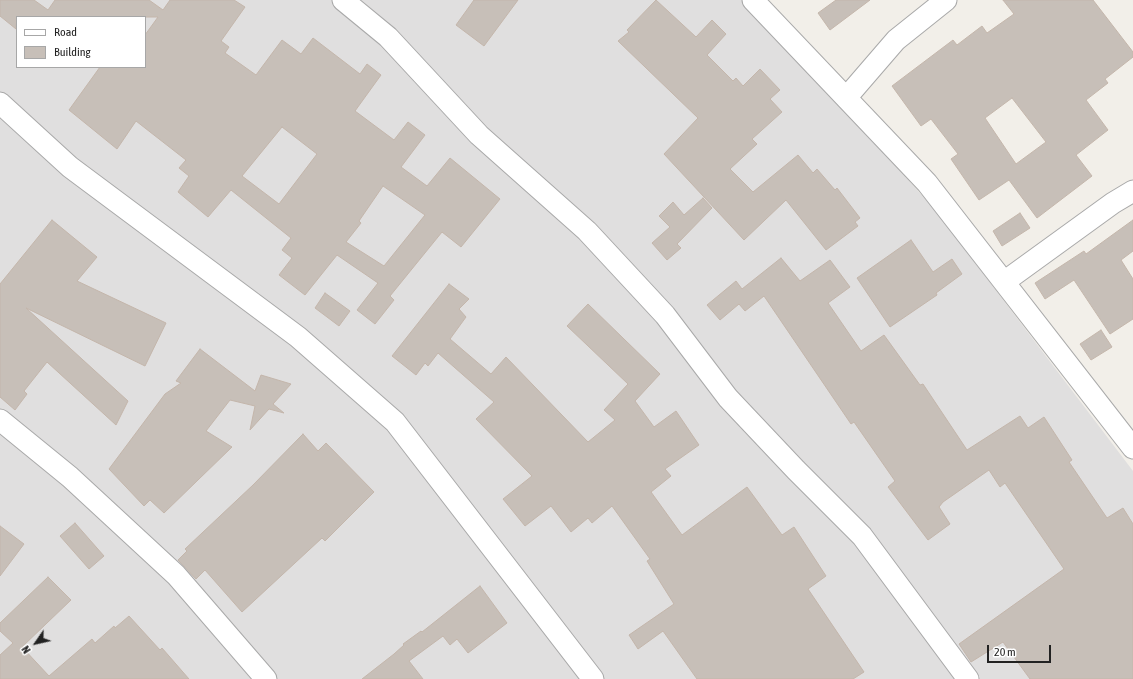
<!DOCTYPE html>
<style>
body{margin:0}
#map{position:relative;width:1133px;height:679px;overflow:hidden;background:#f2efe9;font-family:"Asap Condensed",sans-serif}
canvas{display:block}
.legend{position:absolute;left:16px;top:16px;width:130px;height:52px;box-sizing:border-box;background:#fff;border:1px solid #a7a7a7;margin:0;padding:5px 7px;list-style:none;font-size:12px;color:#222}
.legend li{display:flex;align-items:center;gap:8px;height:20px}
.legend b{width:20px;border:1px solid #a7a7a7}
.north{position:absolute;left:16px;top:623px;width:40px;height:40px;-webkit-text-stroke:3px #fff;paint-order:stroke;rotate:236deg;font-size:11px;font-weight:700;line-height:16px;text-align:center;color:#222}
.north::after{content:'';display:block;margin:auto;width:14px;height:18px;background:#222;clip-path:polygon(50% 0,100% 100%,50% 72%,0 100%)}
.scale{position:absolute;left:987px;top:645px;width:64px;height:18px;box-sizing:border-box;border:2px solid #222;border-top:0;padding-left:5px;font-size:12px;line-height:14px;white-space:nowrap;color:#222;-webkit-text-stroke:3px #fff;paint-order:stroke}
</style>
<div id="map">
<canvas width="1133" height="679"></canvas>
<ul class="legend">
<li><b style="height:5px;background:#fff"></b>Road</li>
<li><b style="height:11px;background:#c7bfb8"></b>Building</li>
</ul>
<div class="north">N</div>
<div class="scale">20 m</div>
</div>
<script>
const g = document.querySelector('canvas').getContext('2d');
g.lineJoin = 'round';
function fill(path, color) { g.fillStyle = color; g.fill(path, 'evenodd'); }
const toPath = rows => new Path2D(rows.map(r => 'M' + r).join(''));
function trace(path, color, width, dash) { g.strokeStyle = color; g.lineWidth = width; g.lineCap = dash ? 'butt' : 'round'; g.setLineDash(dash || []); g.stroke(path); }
fill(toPath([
 [0,0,743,0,774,29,935,210,1133,471,1133,679,0,679],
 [17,17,145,17,145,67,17,67]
]), '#e0dfdf');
const building = toPath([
 [0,0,34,0,48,10,55,0,149,0,163,10,170,0,234,0,245,7,221,41,229,47,225,53,256,75,282,40,301,54,313,38,360,74,367,64,381,75,355,111,394,140,408,122,425,135,401,167,427,186,450,158,500,199,461,247,442,232,390,296,394,300,375,324,357,310,378,283,337,255,305,295,279,275,292,258,282,250,291,238,231,190,208,217,178,192,189,176,179,168,186,160,136,121,117,149,69,110,100,67,145,67,145,35,158,17,17,17,16,29,0,16,0,0],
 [282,127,317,154,279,204,242,176,282,127],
 [383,186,425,215,384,266,346,242,361,223,359,221,383,186],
 [474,0,518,0,484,46,456,25,474,0],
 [656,0,696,37,712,20,726,34,707,55,733,81,736,78,743,86,760,69,780,90,770,99,782,112,752,139,757,144,730,169,753,192,798,155,813,173,817,169,835,190,837,188,860,218,855,222,858,226,826,250,786,200,744,240,664,154,698,118,618,41,629,32,627,30,656,0],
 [836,0,870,0,830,30,818,13,836,0],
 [1003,0,1093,0,1133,52,1133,57,1105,79,1108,83,1086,100,1108,130,1076,155,1092,176,1037,218,1009,180,979,200,951,159,958,154,931,119,921,126,892,86,953,40,957,45,982,26,987,33,1014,14,1003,0],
 [1012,98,1046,142,1016,164,985,118,1012,98],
 [703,198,712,208,677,244,681,248,667,260,652,243,670,227,659,216,673,202,684,215,703,198],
 [1020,213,1030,228,1002,246,993,231,1020,213],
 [52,220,97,257,77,281,166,323,145,366,26,308,128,401,116,425,47,362,24,391,27,394,15,410,0,397,0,284,52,220],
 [1133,220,1133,251,1121,260,1133,279,1133,319,1110,334,1074,280,1045,299,1035,283,1084,251,1086,254,1133,220],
 [911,240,933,272,952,259,962,274,936,293,937,295,890,327,857,278,911,240],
 [781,258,800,281,830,260,850,287,828,303,861,351,884,335,920,385,923,384,967,450,1020,416,1028,428,1044,417,1072,460,1069,462,1107,518,1123,508,1133,524,1133,679,1030,679,1003,642,971,662,959,644,1064,569,1005,483,1000,487,989,470,943,502,939,507,950,524,928,540,888,487,895,481,854,422,851,424,764,296,745,311,739,304,720,320,707,305,736,281,742,289,781,258],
 [449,284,469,299,459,309,466,317,450,339,491,374,506,357,588,442,615,420,604,410,628,384,567,326,588,304,660,374,635,401,654,427,676,411,699,445,665,469,671,476,651,492,682,535,747,487,782,535,794,527,826,576,808,589,864,672,853,679,697,679,663,631,638,649,629,635,674,604,647,561,650,559,612,506,592,523,588,518,571,532,551,506,525,526,503,499,532,476,476,419,494,402,438,353,428,366,425,363,416,375,392,356,449,284],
 [325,293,350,311,339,326,315,308,325,293],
 [1101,330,1112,347,1091,360,1080,344,1101,330],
 [200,349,255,391,261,375,291,384,273,404,284,413,269,409,250,430,255,406,230,400,206,431,232,447,164,513,150,500,144,506,109,469,165,394,181,383,176,381,200,349],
 [303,434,318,451,326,443,374,492,325,541,322,538,242,612,205,570,196,579,178,560,187,551,185,549,253,485,303,434],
 [75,523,104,556,89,569,60,536,75,523],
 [0,526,24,544,0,576,0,526],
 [48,577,71,600,22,647,49,676,92,639,95,643,114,626,115,628,129,616,160,650,162,648,189,679,0,679,0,655,13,643,0,631,0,623,48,577],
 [480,586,507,623,468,653,457,639,450,645,443,636,409,661,423,679,362,679,394,654,404,645,403,644,421,631,422,632,480,586]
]);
fill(building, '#c7bfb8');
trace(building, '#c4b6ab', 1);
const minor = toPath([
 [343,0,388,37,479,135,587,231,665,315,728,398,796,470,862,536,968,679],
 [753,0,927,183,1133,448],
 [846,98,896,40,946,0],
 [0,103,70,167,298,337,395,422,593,679],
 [1004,282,1113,203,1133,191],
 [0,420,70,477,176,575,266,679]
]);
trace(minor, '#a9a9a9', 23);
trace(minor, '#fff', 21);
</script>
